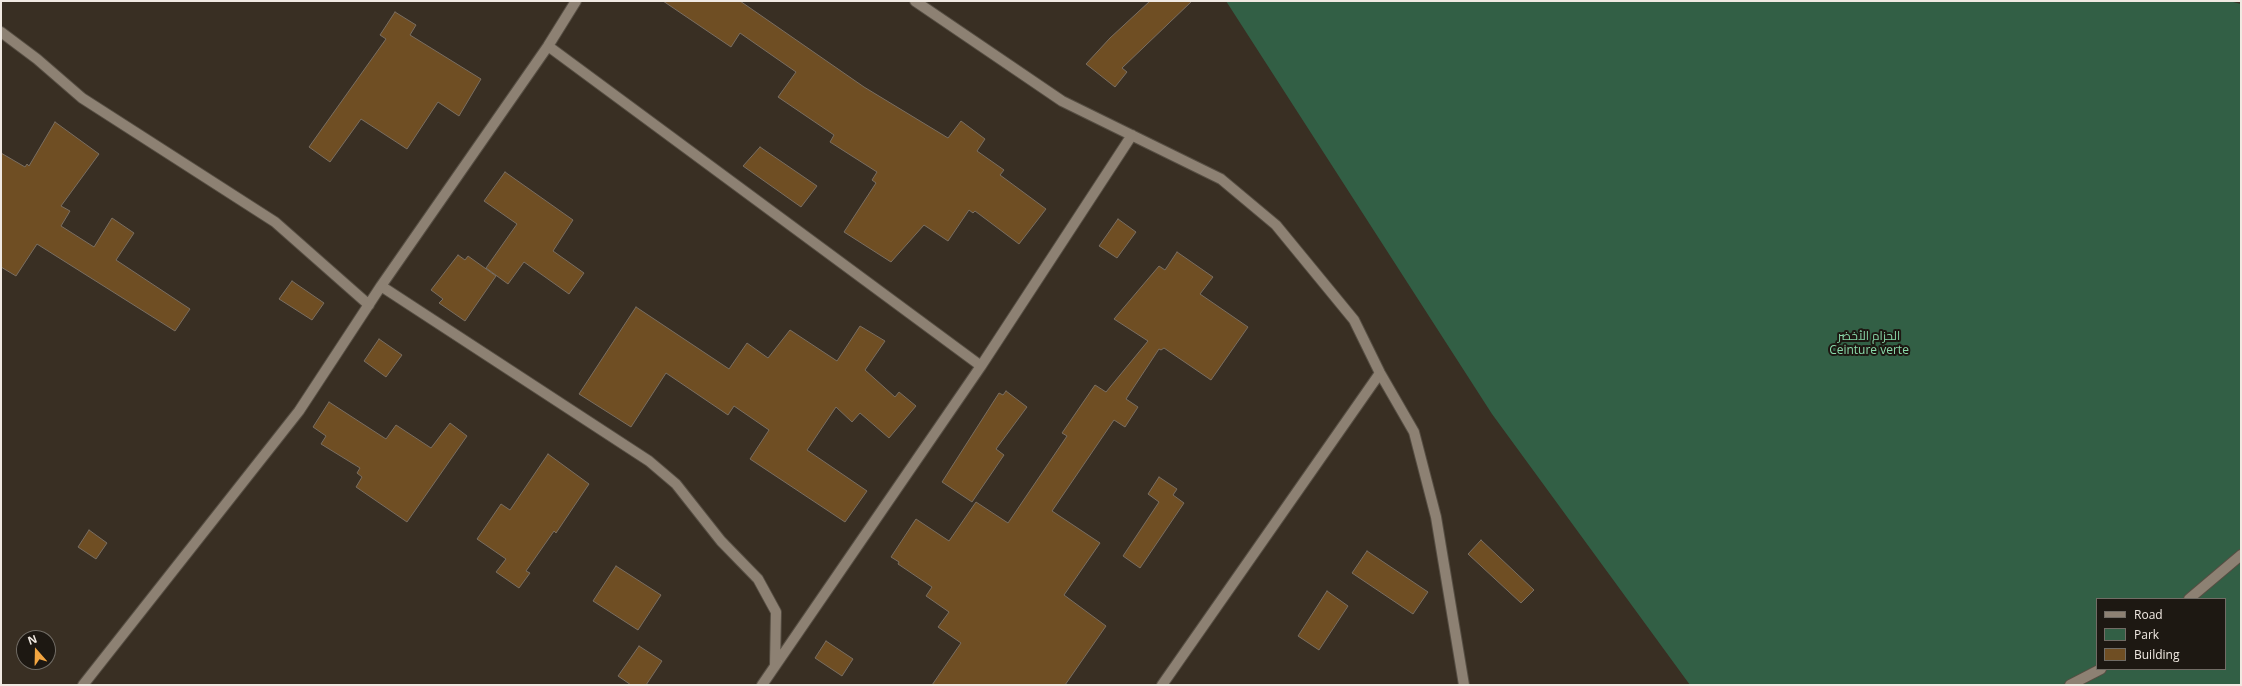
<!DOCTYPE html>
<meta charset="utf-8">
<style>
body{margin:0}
#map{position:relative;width:2242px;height:686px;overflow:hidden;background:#392f23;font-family:"Open Sans",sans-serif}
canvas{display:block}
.frame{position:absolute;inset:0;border:2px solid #f0e9e2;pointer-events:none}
.legend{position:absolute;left:2096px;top:598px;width:130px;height:72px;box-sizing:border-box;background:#1d1812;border:1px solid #716c65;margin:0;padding:5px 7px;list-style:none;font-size:12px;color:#f0e9e2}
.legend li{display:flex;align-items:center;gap:8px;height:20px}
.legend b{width:20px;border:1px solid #716c65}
.north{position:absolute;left:16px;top:630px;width:40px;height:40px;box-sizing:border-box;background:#1d1812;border:1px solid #716c65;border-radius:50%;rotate:340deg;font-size:11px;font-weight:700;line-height:16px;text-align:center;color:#f0e9e2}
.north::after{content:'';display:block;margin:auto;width:14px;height:18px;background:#f2a541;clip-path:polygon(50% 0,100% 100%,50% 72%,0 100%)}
</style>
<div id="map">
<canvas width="2242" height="686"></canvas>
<div class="frame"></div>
<ul class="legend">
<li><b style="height:5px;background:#8d8173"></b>Road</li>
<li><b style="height:11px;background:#325f45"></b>Park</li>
<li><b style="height:11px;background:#6f4e23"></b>Building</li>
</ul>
<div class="north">N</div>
</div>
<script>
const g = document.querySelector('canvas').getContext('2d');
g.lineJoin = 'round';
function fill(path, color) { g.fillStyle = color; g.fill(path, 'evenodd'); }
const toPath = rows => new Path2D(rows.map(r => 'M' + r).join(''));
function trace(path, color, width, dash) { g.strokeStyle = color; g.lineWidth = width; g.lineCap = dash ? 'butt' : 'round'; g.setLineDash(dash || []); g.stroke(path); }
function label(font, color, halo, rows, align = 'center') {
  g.font = font + ' "Open Sans",Cairo,sans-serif'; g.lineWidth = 4; g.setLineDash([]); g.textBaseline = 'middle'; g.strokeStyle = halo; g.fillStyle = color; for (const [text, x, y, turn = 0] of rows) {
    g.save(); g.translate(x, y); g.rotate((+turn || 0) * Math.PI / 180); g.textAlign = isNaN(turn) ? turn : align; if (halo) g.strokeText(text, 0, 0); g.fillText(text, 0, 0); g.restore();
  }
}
fill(toPath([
 [1226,1,2229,1,2241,4,2241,685,1690,685,1492,414],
 [2097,599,2225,599,2225,669,2097,669]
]), '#325f45');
const building = toPath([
 [663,1,740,1,864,87,948,138,961,121,985,139,977,151,1004,170,1000,175,1046,209,1019,244,975,211,973,213,969,210,948,241,924,225,891,262,844,232,876,183,872,180,877,172,830,142,834,135,778,97,796,72,740,33,731,47,663,1],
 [1150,1,1192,1,1122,68,1127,72,1115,87,1086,64,1110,38,1150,1],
 [395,12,416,25,410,35,481,79,459,116,438,102,407,149,361,119,330,162,309,147,386,39,380,35,395,12],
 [55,122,99,154,61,206,70,211,61,226,94,247,112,218,134,233,116,260,190,309,175,331,37,244,16,276,1,267,1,153,25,167,27,164,29,166,55,122],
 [760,147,817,186,801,207,743,166,760,147],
 [505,172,573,220,553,251,584,273,569,294,524,262,508,284,486,268,517,224,484,201,505,172],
 [1118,219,1136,232,1117,258,1099,246,1118,219],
 [1177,252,1213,277,1200,294,1248,327,1211,380,1164,348,1161,350,1159,349,1126,399,1138,407,1125,427,1114,420,1052,511,1100,543,1064,595,1106,626,1065,685,932,685,961,643,938,627,949,612,926,596,932,587,898,564,899,562,891,557,916,519,949,541,976,502,1008,523,1065,439,1067,436,1062,433,1095,385,1106,392,1148,341,1114,319,1159,266,1165,270,1177,252],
 [458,255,465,260,468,256,496,276,465,321,439,303,443,299,431,290,458,255],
 [292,281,324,303,312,320,279,299,292,281],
 [636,307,729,369,747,343,768,358,790,330,837,361,860,326,885,341,865,370,895,397,899,392,916,406,889,438,860,413,852,422,836,407,807,450,867,491,845,522,750,459,769,430,734,406,728,415,666,373,631,427,579,394,636,307],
 [379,339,402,355,386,377,364,361,379,339],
 [1006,391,1027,407,996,449,1004,455,972,502,942,482,999,393,1003,395,1006,391],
 [329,402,386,439,396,425,431,448,450,423,467,436,407,522,356,487,362,477,357,473,360,468,321,444,326,436,313,427,329,402],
 [548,454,589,484,556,533,554,531,526,571,530,573,519,588,496,572,506,559,477,539,501,504,510,510,548,454],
 [1159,477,1177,489,1173,495,1184,503,1140,568,1123,556,1159,502,1148,494,1159,477],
 [89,530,107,543,96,559,78,547,89,530],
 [1481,540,1534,590,1521,603,1468,554,1481,540],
 [1367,551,1428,592,1413,614,1352,573,1367,551],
 [616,566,661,595,638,630,593,601,616,566],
 [1327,591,1348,606,1319,650,1298,636,1327,591],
 [826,641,853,659,842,676,815,658,826,641],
 [639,646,662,661,646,685,631,685,618,676,639,646]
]);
fill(building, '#6f4e23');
trace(building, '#7a6e61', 1);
const street = toPath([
 [915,1,1062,101,1221,179,1276,225,1354,320,1380,373,1414,432,1436,517,1464,685],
 [1,32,37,59,82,98,275,222,369,305],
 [548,46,981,366],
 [381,286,649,461,676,484,721,541,758,579,776,612,775,665],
 [2189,599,2241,555],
 [83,685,299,411,381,286,548,46,576,1],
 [762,685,981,366,1132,135],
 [1162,685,1380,373],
 [2070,685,2101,669]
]);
trace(street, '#564e43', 12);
trace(street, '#8d8173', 10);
label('12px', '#8adaab', '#1d1812', [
 ["الحزام الأخضر",1869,337],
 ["Ceinture verte",1869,351]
]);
</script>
